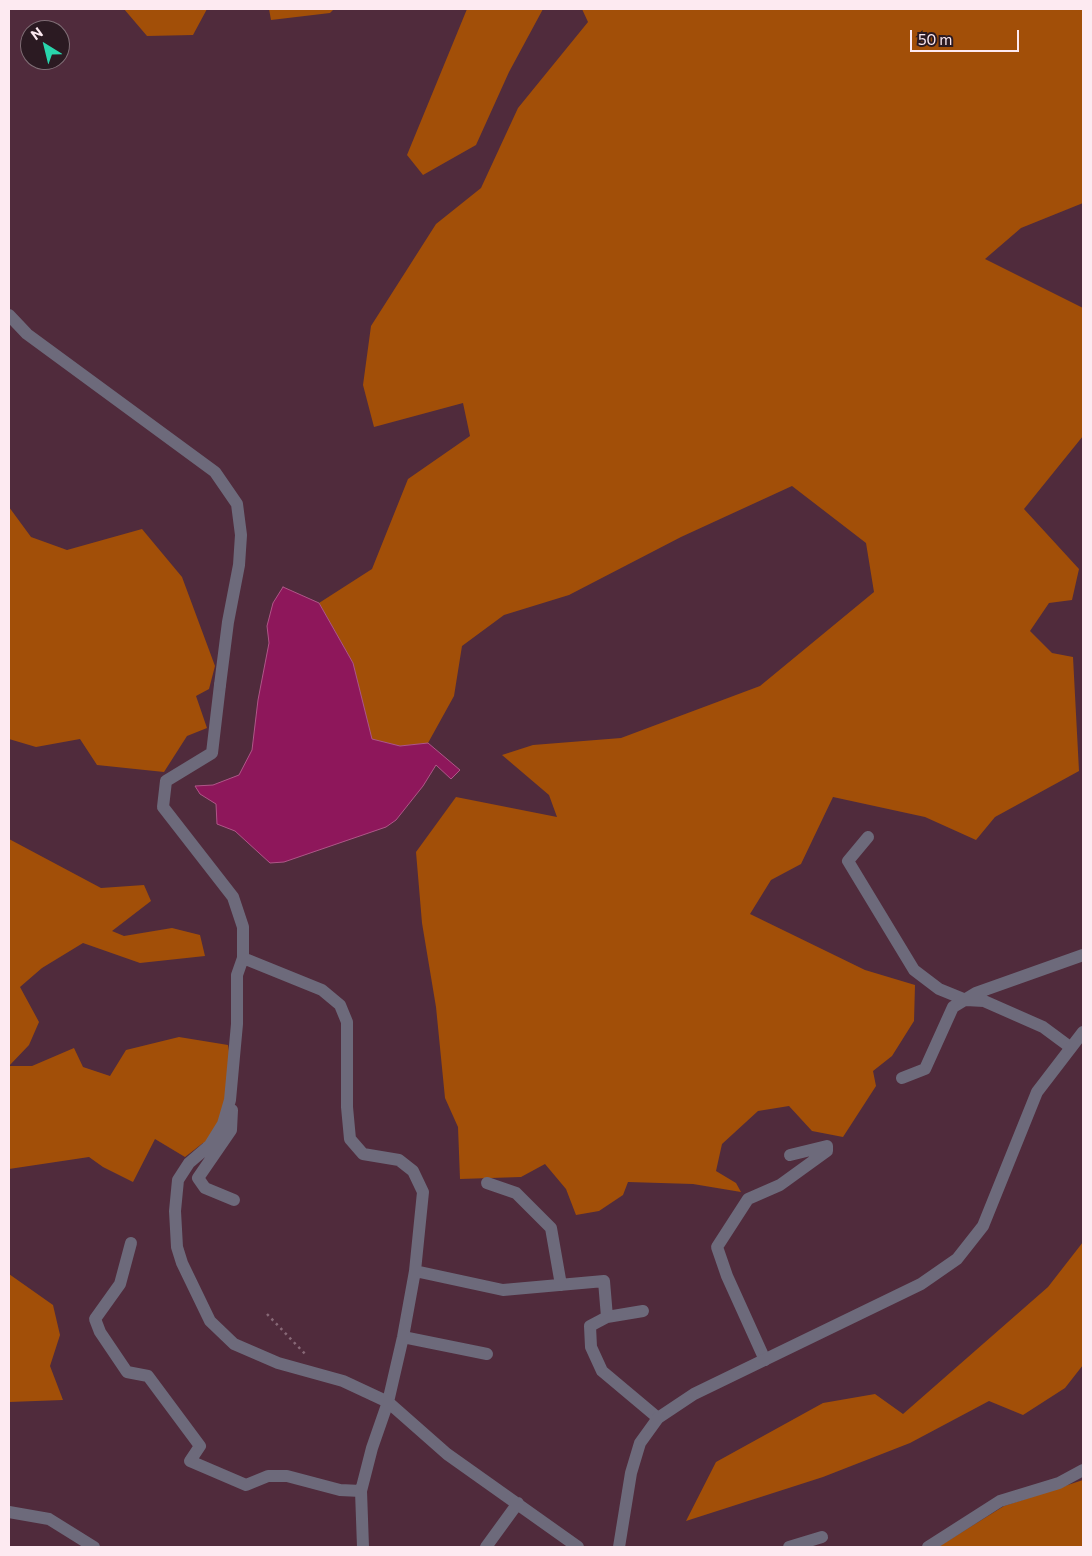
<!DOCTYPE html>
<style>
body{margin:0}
#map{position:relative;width:1092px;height:1556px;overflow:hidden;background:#502b3c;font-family:Commissioner,sans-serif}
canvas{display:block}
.frame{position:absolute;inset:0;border:10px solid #fdeaf1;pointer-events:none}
.north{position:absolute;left:20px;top:20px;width:50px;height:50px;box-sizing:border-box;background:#2b1a22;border:1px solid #7f6d75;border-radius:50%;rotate:324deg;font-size:14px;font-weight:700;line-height:20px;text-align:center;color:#fdeaf1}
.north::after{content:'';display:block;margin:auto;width:18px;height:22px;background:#29d5ac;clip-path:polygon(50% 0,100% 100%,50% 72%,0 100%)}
.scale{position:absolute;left:910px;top:30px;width:109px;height:22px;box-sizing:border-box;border:2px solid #fdeaf1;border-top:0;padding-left:6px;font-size:15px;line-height:18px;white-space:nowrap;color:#fdeaf1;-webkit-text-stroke:4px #2b1a22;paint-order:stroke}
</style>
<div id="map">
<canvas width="1092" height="1556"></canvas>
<div class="frame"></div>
<div class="north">N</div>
<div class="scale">50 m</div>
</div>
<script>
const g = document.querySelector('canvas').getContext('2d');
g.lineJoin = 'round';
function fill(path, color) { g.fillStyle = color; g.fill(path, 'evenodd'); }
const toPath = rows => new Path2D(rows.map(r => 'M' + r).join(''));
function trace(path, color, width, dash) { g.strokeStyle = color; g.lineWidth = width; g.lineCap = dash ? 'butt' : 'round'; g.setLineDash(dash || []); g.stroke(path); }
fill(toPath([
 [124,9,207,9,193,35,147,36],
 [269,9,334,9,330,13,271,20],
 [467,9,543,9,509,72,476,145,423,175,407,155],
 [582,9,1083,9,1083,203,1021,228,985,259,1083,308,1083,436,1024,509,1079,569,1072,600,1049,603,1030,631,1052,653,1073,657,1079,771,995,817,976,840,925,817,833,797,801,864,771,880,750,914,865,970,915,985,914,1021,892,1056,873,1071,876,1086,843,1137,812,1131,789,1106,758,1111,722,1144,716,1171,736,1183,741,1192,693,1184,628,1182,623,1195,599,1211,576,1215,566,1189,545,1164,521,1177,460,1179,458,1127,445,1098,436,1007,422,923,416,852,456,797,557,817,549,795,502,755,533,745,621,738,760,686,874,592,866,543,792,486,681,537,569,595,504,615,462,646,454,696,428,743,400,746,372,739,353,663,319,603,372,569,408,479,470,436,463,403,374,427,363,385,371,326,436,224,481,188,518,108,588,22],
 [9,507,31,537,67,550,142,529,182,577,215,666,209,689,196,696,207,728,187,736,164,772,97,765,80,739,36,747,9,739],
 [9,839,101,888,144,885,151,901,112,931,124,936,172,928,200,935,205,956,140,963,83,943,42,968,20,987,39,1022,29,1045,9,1066,32,1066,74,1048,83,1067,110,1076,126,1050,179,1037,228,1045,235,1089,215,1148,203,1143,185,1157,155,1139,133,1182,103,1167,89,1157,9,1169],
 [1083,1242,1083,1365,1065,1388,1023,1415,989,1401,910,1443,823,1477,686,1521,716,1462,823,1403,875,1394,903,1414,1048,1287],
 [9,1274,53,1305,60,1335,50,1366,63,1400,9,1402],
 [1083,1480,1083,1547,938,1547,1004,1506]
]), '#a24f08');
const water = toPath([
 [283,587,319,603,353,663,372,739,400,746,428,743,460,770,451,779,436,765,423,786,396,820,386,827,284,862,270,863,235,831,217,824,216,804,200,794,195,786,213,785,239,775,252,750,258,700,269,643,267,626,273,603,283,587]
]);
fill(water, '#8e175b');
trace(water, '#af5688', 1);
trace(toPath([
 [267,1314,307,1356]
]), '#876876', 2.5, [2.5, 4]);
trace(toPath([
 [220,685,212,753,166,781,163,807,233,897,243,927,243,958,237,975,237,1024,230,1100,223,1124,210,1145,189,1163,178,1180,175,1211,177,1247,182,1263,210,1321,234,1344,278,1363,343,1381,388,1402,447,1454,578,1547],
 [868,837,848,861,914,970,939,989,966,1000,984,1001,1043,1027,1070,1047],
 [243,958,322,990,340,1005,347,1022,347,1107,350,1139,363,1154,399,1160,413,1171,423,1192,415,1271,403,1337,388,1402,372,1448,361,1491,363,1547],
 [902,1078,925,1069,953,1007,976,993,1083,955],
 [232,1110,231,1130,198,1178,205,1188,234,1200],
 [487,1183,516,1193,551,1228,561,1285],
 [131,1243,120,1284,95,1319,100,1332,127,1372,148,1376,200,1446,190,1461,246,1485,268,1476,287,1476,340,1490,361,1491],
 [415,1271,503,1290,604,1281,607,1317],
 [643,1311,607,1317,590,1326,591,1347,602,1371,658,1418],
 [403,1337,487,1354],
 [765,1360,727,1276,717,1247,748,1199,780,1185,827,1151,827,1146,790,1155],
 [9,1512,49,1519,94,1547],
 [486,1547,518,1503],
 [789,1547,822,1537],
 [928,1547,1000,1501,1059,1483,1083,1470]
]), '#6d6a7b', 12);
trace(toPath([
 [9,315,27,334,215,472,237,504,241,535,239,565,228,622,220,685],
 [619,1547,631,1473,640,1443,658,1418,694,1394,921,1284,957,1259,983,1226,1037,1092,1083,1032]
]), '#6d6a7b', 12);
</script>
